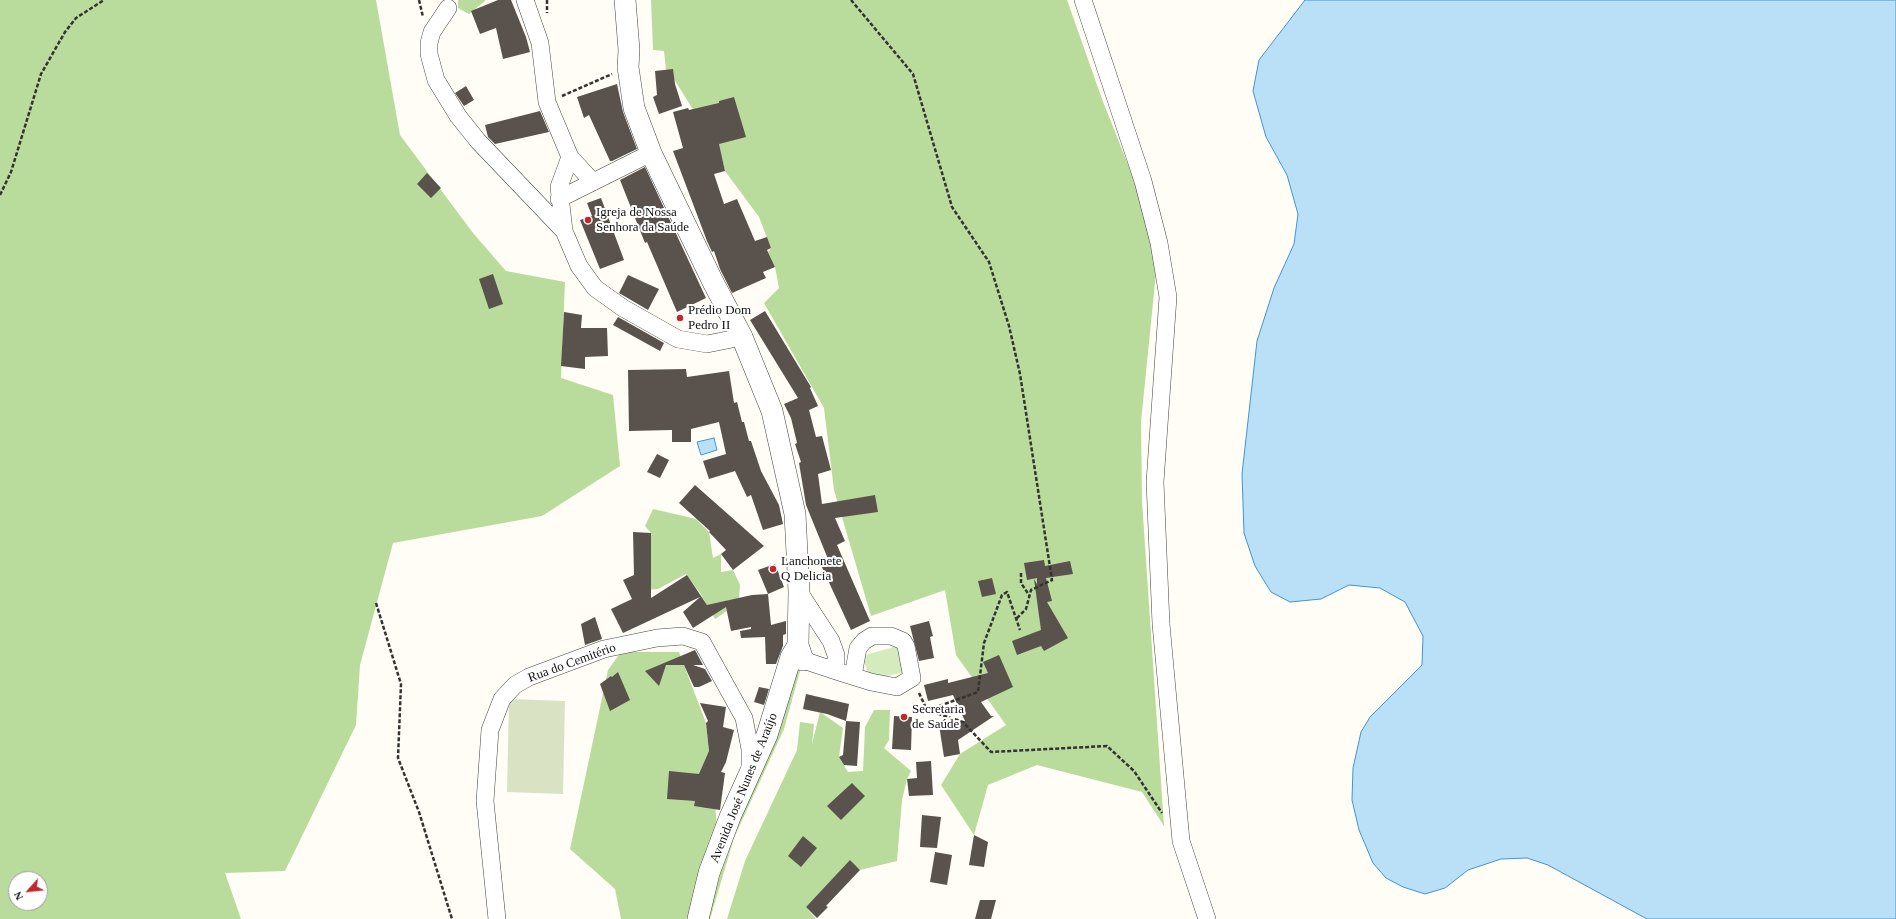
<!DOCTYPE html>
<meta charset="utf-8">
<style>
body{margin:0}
#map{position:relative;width:1896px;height:919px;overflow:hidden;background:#fffdf5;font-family:"Times New Roman",serif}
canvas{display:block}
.north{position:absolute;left:8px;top:871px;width:40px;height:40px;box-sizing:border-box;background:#fff;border:1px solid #a0a0a0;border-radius:50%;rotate:243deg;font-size:11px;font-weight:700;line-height:16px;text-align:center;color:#111}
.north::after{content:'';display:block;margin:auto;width:14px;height:18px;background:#c4262e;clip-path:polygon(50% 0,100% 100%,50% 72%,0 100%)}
</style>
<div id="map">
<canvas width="1896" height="919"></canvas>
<div class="north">N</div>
</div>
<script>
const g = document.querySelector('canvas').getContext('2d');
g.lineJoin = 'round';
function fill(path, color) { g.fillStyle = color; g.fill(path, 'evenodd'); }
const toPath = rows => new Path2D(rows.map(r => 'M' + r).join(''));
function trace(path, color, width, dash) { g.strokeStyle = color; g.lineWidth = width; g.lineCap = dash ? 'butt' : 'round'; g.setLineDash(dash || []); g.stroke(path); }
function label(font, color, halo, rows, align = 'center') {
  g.font = font + ' "Times New Roman",serif'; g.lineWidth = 4; g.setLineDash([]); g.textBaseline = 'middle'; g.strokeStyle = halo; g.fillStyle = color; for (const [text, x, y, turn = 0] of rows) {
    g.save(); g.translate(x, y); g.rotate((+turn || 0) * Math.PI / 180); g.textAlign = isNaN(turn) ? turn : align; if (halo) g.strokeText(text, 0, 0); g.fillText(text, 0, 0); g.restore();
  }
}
fill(toPath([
 [901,645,907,672,870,679,862,656]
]), '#d5ebbd');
fill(toPath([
 [0,0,376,0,400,135,473,233,506,271,565,282,561,378,613,395,620,466,542,516,393,543,360,665,356,725,285,871,225,873,241,919,0,919],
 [16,879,40,879,40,903,16,903],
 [458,0,485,0,485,1,469,14,458,8],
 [651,0,1067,0,1102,99,1159,243,1141,422,1142,501,1164,826,1142,792,1037,765,988,785,974,835,941,785,960,754,1006,725,956,655,945,590,871,616,834,490,824,408,764,303,779,288,775,267,768,252,771,248,759,217,725,171,722,158,704,127,674,79,666,70,664,51,653,50],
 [653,509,696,519,709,532,713,558,721,554,721,572,733,570,740,585,739,599,725,602,727,611,715,619,700,593,686,574,658,589,645,590,636,573,651,572,651,533,645,526],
 [621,652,679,652,706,723,718,834,692,919,621,919,615,889,570,849,608,670],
 [803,660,784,729,734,838,710,919,698,919,777,706],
 [874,710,890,710,889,740,884,748,911,771,907,779,902,800,897,861,860,870,850,861,806,907,816,919,727,919,745,861,797,750,800,722,814,724,812,744,820,712,843,728,839,757,848,772,863,771,865,727]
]), '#b9dc9c');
fill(toPath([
 [509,699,565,701,563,794,507,792]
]), '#d9e3c4');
const water = toPath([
 [1305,0,1896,0,1896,919,1647,919,1548,865,1527,858,1501,859,1468,870,1445,888,1425,894,1403,887,1386,878,1373,863,1359,830,1352,800,1353,768,1361,732,1370,717,1422,665,1423,636,1405,602,1380,588,1349,585,1321,599,1290,602,1271,592,1255,566,1244,533,1242,474,1257,341,1274,288,1294,244,1298,214,1287,175,1266,137,1253,91,1259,60,1305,0],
 [714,438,717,450,701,455,697,442,714,438]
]);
fill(water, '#b9e0f7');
trace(water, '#3f96cf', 1);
fill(toPath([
 [498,0,511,0,526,37,530,52,503,59,496,28,480,34,471,11],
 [673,69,675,84,682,106,659,114,653,97,657,95,655,71],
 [617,84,623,112,637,149,612,161,610,161,589,115,584,118,577,97],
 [466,86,474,100,464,106,455,93],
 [734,97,746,137,719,144,725,171,714,174,724,204,737,199,755,241,767,237,771,248,767,250,775,267,763,272,766,278,732,293,720,269,714,251,712,252,707,241,673,151,683,148,673,112,688,108,689,110,719,103,719,101],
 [540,111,549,132,495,144,488,137,485,125],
 [645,167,706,298,677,312,647,242,645,243,620,180],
 [427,173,441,188,431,198,417,184],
 [601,198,624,260,600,269,580,220,592,216,587,203],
 [493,274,503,304,489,309,479,279],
 [628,275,659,289,648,310,619,293],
 [765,311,811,387,810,388,818,406,809,410,816,437,822,436,831,470,818,474,822,504,875,495,878,512,835,518,845,541,837,545,870,621,851,630,820,563,828,559,806,505,799,463,801,462,795,444,797,443,791,418,784,404,798,398,750,320],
 [564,312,582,315,581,328,607,328,608,356,585,357,585,369,561,366],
 [618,317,664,343,660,351,613,325],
 [686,369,687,377,729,371,734,403,737,402,742,422,744,422,749,441,751,441,761,471,779,505,783,524,763,530,751,495,747,497,735,471,709,479,703,461,726,454,719,422,691,429,691,442,672,442,672,430,629,431,628,370],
 [657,454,669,460,660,478,647,472],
 [695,485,764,546,733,570,721,554,726,550,709,532,710,531,679,503],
 [633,532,651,533,651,598,687,575,707,605,752,595,768,594,771,625,786,621,786,634,783,635,783,646,776,664,766,664,765,637,741,638,740,631,751,629,751,627,731,631,726,607,693,628,683,612,700,597,623,633,611,609,632,599,623,580,634,575],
 [1044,560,1045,566,1070,561,1073,574,1046,578,1052,601,1047,602,1068,638,1044,651,1041,646,1017,655,1012,641,1041,630,1034,579,1037,584,1037,578,1027,580,1024,563],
 [775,564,784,587,768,594,758,570],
 [992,578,996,594,982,597,978,581],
 [595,617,602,639,585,645,581,624],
 [929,621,933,636,930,637,934,658,919,661,910,626],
 [695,650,703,665,693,665,705,669,712,681,699,687,694,687,684,665,666,665,659,686,645,671],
 [999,655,1013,687,981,702,991,716,994,716,958,740,960,754,944,757,939,725,965,721,953,695,928,701,924,685,948,679,948,683,988,673,983,662],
 [618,672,630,700,610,711,600,684,611,676,612,677],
 [759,687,769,689,764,705,754,702],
 [806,694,849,704,846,721,827,714,803,709],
 [700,703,726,707,723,727,734,730,726,762,721,772,725,773,720,810,694,806,695,801,667,799,669,771,699,774,709,751,706,723,708,721],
 [894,716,912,717,911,750,892,749],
 [846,721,860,722,857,766,844,765,839,757,843,755],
 [931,761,933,795,909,796,907,779,917,778,916,762],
 [852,783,865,796,841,820,827,806],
 [922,815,941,817,937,848,920,847],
 [974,835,988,842,984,867,969,865],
 [803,836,817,848,801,867,788,856],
 [935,852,952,855,947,885,930,882],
 [850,860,860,870,826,906,828,907,817,918,806,907],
 [980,900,996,900,991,919,975,919]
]), '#5a524d');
const minor = toPath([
 [525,0,540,43,547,102,570,157,593,182],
 [1083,0,1143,181,1159,243,1168,297,1155,482,1161,624,1181,841,1207,919],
 [448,8,432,32,429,43,429,54,436,80,458,116,478,141,564,231],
 [570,157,559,187,564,231,579,266,595,288,623,308,678,339,707,344,742,337],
 [559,199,651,153],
 [799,592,831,641,836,655,836,671],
 [803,660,836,671,871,682,897,687,912,678,906,646,903,641,891,636,872,636,864,641,858,648,853,676],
 [497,919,485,801,490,730,502,699,515,685,529,677,604,649,657,638,683,636,702,642,744,718,750,749,750,770]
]);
const tertiary = toPath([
 [625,0,629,50,628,67,634,108,651,153,713,282,742,337,772,411,795,514,799,592,798,645,803,660],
 [698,919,709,873,730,817,767,735,791,657,798,645]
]);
trace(minor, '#444', 18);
trace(tertiary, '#444', 22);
trace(toPath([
 [419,0,423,17],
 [547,0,547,13],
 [851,0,913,74,952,207,989,262,1009,326,1020,374,1052,580,1031,590,1026,609,1017,618],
 [562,96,612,74],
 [0,195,11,172,41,74,65,32,76,18,104,0],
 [1021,573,1021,583,1029,595],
 [376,603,401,684,398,758,419,812,452,919],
 [919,693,927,710,963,722,991,752,1107,746,1134,771,1162,813],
 [928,710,978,692,984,643,1002,595,1007,592,1020,630]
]), '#333', 2.5, [4, 2]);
trace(minor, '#fff', 17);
trace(tertiary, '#fff', 21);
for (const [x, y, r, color] of [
 [588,220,4,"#c4262e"],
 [680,318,4,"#c4262e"],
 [773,569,4,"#c4262e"],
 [904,717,4,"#c4262e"]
]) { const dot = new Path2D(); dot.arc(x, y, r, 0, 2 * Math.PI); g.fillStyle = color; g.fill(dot); trace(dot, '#fff', 1.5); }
label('13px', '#111', '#fff', [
 ["Igreja de Nossa",596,213],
 ["Senhora da Saúde",596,228],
 ["Prédio Dom",688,311],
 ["Pedro II",688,326],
 ["Lanchonete",781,562],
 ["Q Delicia",781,577],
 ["Secretaria",912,710],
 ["de Saúde",912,725]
], 'left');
label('13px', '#111', '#fff', [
 ["Rua do Cemitério",572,663,-20],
 ["Avenida José Nunes de Araújo",744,788,-68]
]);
</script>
